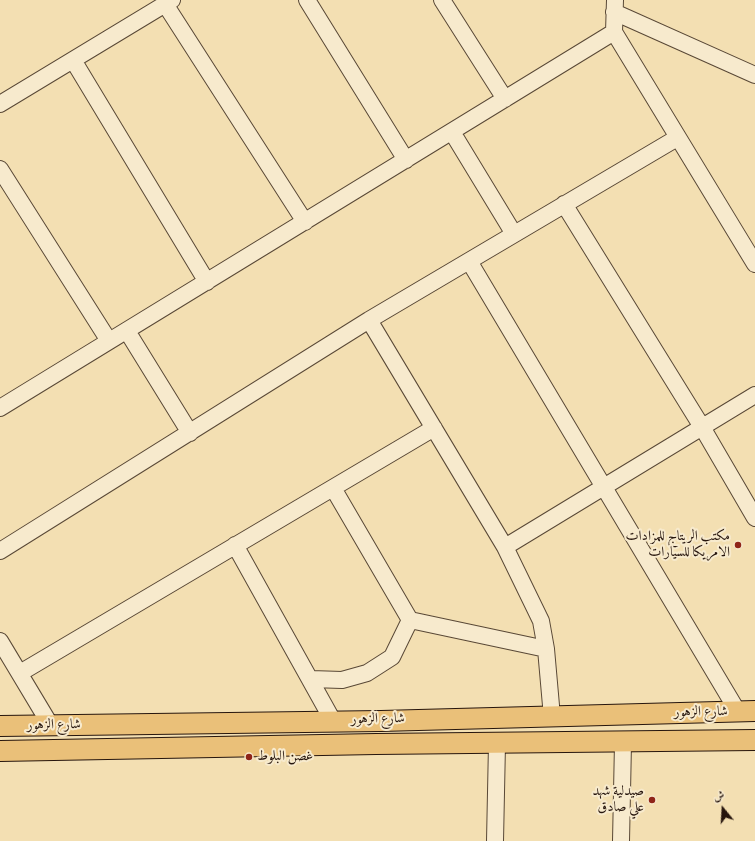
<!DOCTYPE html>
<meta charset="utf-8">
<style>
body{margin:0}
#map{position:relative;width:755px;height:841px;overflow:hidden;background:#f3dfb2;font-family:Vollkorn,Amiri,serif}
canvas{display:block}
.north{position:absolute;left:703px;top:789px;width:40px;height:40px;-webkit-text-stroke:3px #f7eacd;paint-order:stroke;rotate:342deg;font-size:11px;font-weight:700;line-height:16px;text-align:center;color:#26150d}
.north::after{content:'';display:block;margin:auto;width:14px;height:18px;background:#26150d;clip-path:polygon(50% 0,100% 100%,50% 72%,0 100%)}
</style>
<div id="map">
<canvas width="755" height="841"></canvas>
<div class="north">ش</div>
</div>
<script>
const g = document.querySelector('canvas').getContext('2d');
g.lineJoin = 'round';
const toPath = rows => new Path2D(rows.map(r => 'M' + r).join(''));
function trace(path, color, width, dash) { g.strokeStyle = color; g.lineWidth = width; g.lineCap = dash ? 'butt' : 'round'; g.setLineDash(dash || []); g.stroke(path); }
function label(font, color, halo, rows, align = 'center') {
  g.font = font + ' Vollkorn,Amiri,serif'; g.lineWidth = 4; g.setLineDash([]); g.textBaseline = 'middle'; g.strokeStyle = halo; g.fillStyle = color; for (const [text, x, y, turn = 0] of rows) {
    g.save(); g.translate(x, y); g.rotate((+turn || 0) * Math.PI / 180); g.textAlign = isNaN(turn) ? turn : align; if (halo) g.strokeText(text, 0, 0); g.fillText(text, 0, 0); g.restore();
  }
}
const minor = toPath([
 [307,0,406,160],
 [442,0,505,99],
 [165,4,305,222],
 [614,12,755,75],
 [614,32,755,264],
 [73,60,207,282],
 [0,104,172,0],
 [452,132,514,234],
 [0,169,109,341],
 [564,204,702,427,755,518],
 [469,261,738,712],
 [369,320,505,547,541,621,546,649,552,717],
 [127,331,190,433],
 [0,408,614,32,615,0],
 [333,488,410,620,546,649],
 [235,545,333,721],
 [505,547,755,395],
 [0,551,369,320,677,138],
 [0,641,51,726],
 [20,673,434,428],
 [311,679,342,680,367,673,392,657,410,620],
 [495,841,497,744],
 [621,841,623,743]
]);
const major = toPath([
 [0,726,381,721,755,711],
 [0,751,376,744,755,740]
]);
trace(minor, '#594836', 18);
trace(major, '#26150d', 22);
trace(minor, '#f7eacd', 16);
trace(major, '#eac079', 20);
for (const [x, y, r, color] of [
 [738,545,4,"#8f2418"],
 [249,757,4,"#8f2418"],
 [652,800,4,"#8f2418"]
]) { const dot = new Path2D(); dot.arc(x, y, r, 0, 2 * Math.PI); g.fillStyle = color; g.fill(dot); trace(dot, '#f7eacd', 1.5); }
label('14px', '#26150d', '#f7eacd', [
 ["مكتب الريتاج للمزادات",730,537],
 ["الامريكا للسيارات",730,553],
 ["غصن البلوط",257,757,"left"],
 ["صيدلية شهد",644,792],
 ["علي صادق",644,808]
], 'right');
label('14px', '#26150d', '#f7eacd', [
 ["شارع الزهور",701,713,-1],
 ["شارع الزهور",378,720,-1],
 ["شارع الزهور",54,726,-1]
]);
</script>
